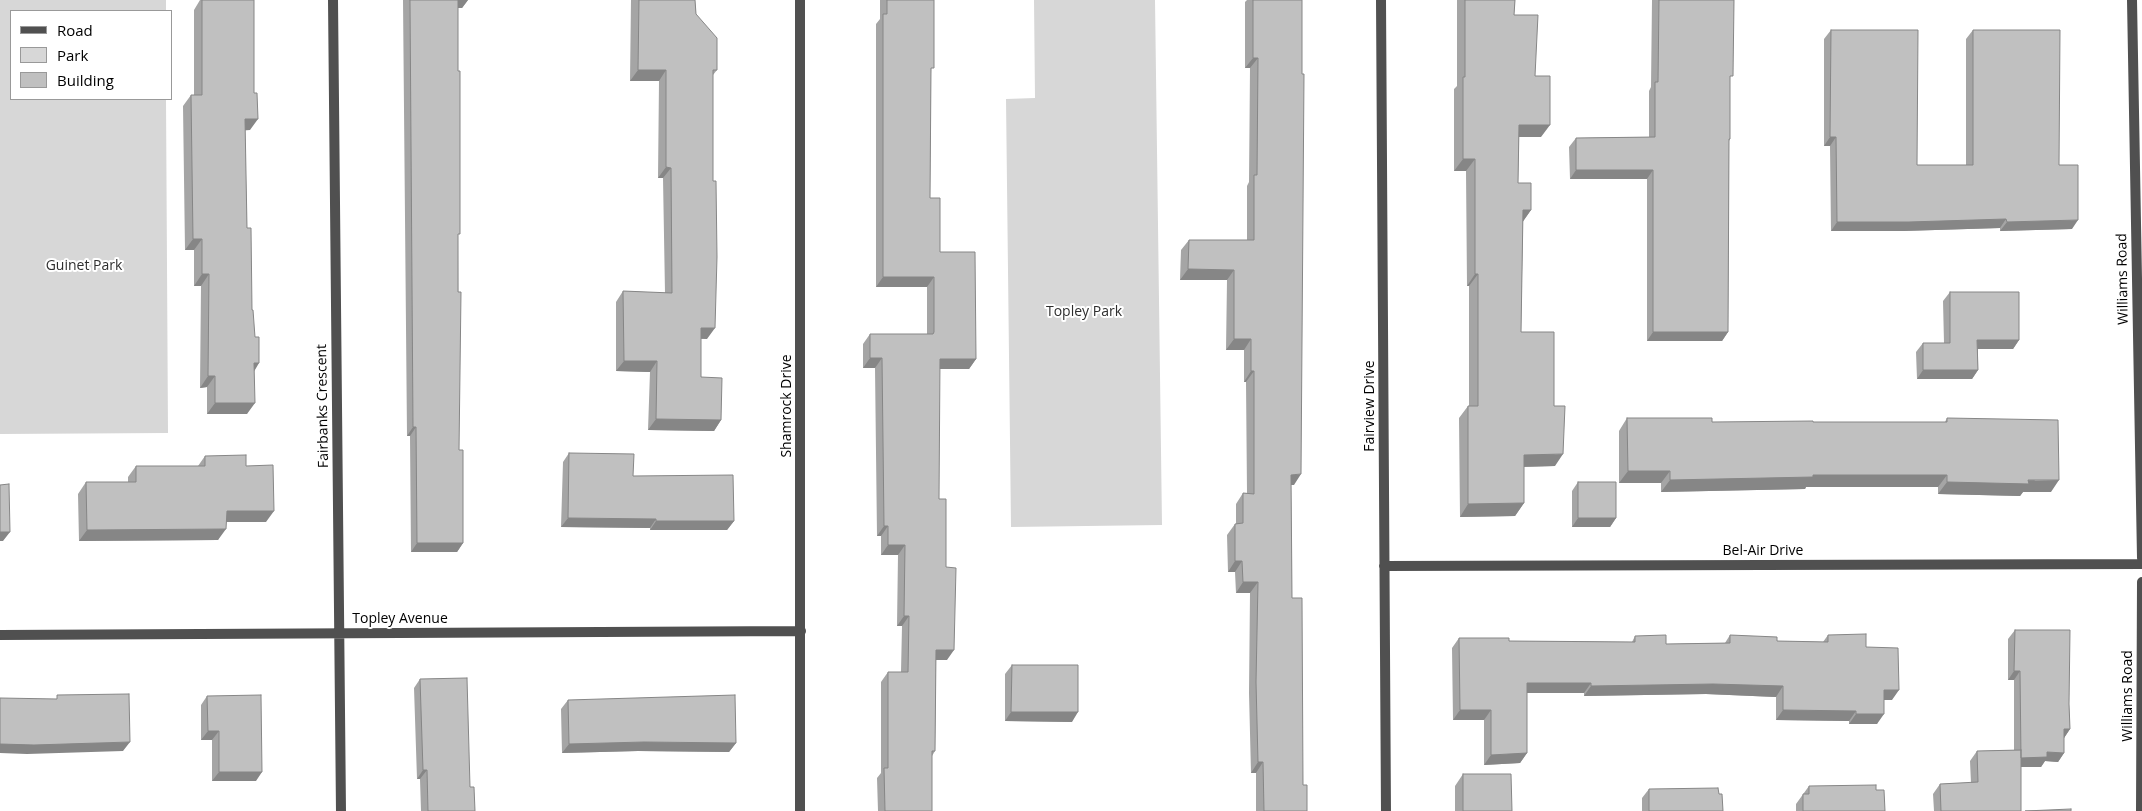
<!DOCTYPE html>
<style>
body{margin:0}
#map{position:relative;width:2142px;height:811px;overflow:hidden;background:#fff;font-family:"Open Sans",sans-serif}
canvas{display:block}
.legend{position:absolute;left:10px;top:10px;width:162px;height:90px;box-sizing:border-box;background:#fff;border:1px solid #999;margin:0;padding:6px 9px;list-style:none;font-size:15px;color:#000}
.legend li{display:flex;align-items:center;gap:10px;height:25px}
.legend b{width:25px;border:1px solid #999}
</style>
<div id="map">
<canvas width="2142" height="811"></canvas>
<ul class="legend">
<li><b style="height:6px;background:#505050"></b>Road</li>
<li><b style="height:14px;background:#d7d7d7"></b>Park</li>
<li><b style="height:14px;background:#c0c0c0"></b>Building</li>
</ul>
</div>
<script>
const g = document.querySelector('canvas').getContext('2d');
g.lineJoin = 'round';
function fill(path, color) { g.fillStyle = color; g.fill(path, 'evenodd'); }
const toPath = rows => new Path2D(rows.map(r => 'M' + r).join(''));
function trace(path, color, width, dash) { g.strokeStyle = color; g.lineWidth = width; g.lineCap = dash ? 'butt' : 'round'; g.setLineDash(dash || []); g.stroke(path); }
function label(font, color, halo, rows, align = 'center') {
  g.font = font + ' "Open Sans",sans-serif'; g.lineWidth = 4; g.setLineDash([]); g.textBaseline = 'middle'; g.strokeStyle = halo; g.fillStyle = color; for (const [text, x, y, turn = 0] of rows) {
    g.save(); g.translate(x, y); g.rotate((+turn || 0) * Math.PI / 180); g.textAlign = isNaN(turn) ? turn : align; if (halo) g.strokeText(text, 0, 0); g.fillText(text, 0, 0); g.restore();
  }
}
fill(toPath([
 [0,0,166,0,166,11,11,11,11,99,166,99,168,433,0,434],
 [1034,0,1155,0,1162,525,1011,527,1006,99,1035,98]
]), '#d7d7d7');
trace(toPath([
 [333,0,341,811],
 [800,0,800,811],
 [1381,0,1386,811],
 [2132,0,2142,558],
 [1384,566,2142,564],
 [0,635,801,631],
 [2141,811,2142,582]
]), '#505050', 10);
fill(toPath([
 [200,0,254,0,250,130,245,130,247,228,252,310,254,371,247,414,207,414,207,387,200,388,201,286,194,286,194,250,185,250,183,106,191,95,194,95,194,10],
 [403,0,468,0,462,8,458,8,458,238,459,450,463,543,457,552,411,552,410,436,407,436],
 [631,0,695,0,696,14,717,70,713,75,707,339,701,339,701,377,721,420,714,431,648,430,650,372,616,371,616,302,623,291,665,293,663,178,658,178,659,81,630,81],
 [880,0,934,0,931,73,930,198,940,252,976,359,969,369,939,369,939,499,946,567,947,660,936,660,935,751,932,756,932,811,878,811,877,778,881,773,881,682,888,672,901,672,902,626,897,626,898,555,881,555,881,536,877,536,875,368,863,368,863,344,870,334,927,334,927,287,876,287,876,24,880,19],
 [1247,0,1302,0,1294,485,1291,485,1292,598,1303,785,1307,811,1256,811,1256,773,1251,773,1249,693,1250,593,1236,593,1235,572,1228,572,1227,535,1235,524,1236,524,1236,504,1243,493,1247,493,1246,382,1244,382,1244,350,1226,350,1227,280,1180,280,1181,250,1189,240,1247,240,1247,186,1249,182,1250,68,1245,68,1245,2],
 [1457,0,1515,0,1514,15,1535,76,1541,137,1519,137,1518,183,1531,210,1523,221,1521,332,1554,406,1555,466,1524,467,1524,503,1515,516,1460,517,1459,418,1468,406,1469,406,1469,286,1467,286,1466,171,1454,171,1454,89,1457,86],
 [1652,0,1734,0,1730,79,1730,139,1729,141,1728,332,1722,341,1647,341,1647,179,1570,179,1569,147,1576,138,1649,137,1649,91,1651,87],
 [1831,30,1917,165,1966,165,1966,39,1973,30,2059,165,2072,229,2000,231,2000,228,1903,231,1831,231,1830,146,1824,146,1824,39],
 [1950,292,2019,340,2013,349,1978,349,1978,370,1972,379,1917,379,1916,352,1923,343,1944,343,1943,301],
 [1627,418,1712,422,1945,422,1947,418,2051,492,2023,492,2020,496,1938,494,1938,487,1806,487,1805,489,1661,492,1661,483,1619,483,1619,431],
 [569,453,633,476,734,521,727,530,650,530,650,528,561,527,563,462],
 [205,456,246,466,266,522,226,522,218,540,79,541,78,494,86,482,128,482,128,477,136,466,198,466],
 [1578,482,1616,518,1610,527,1572,527,1572,491],
 [2015,630,2069,704,2070,729,2064,738,2064,753,2058,762,2045,761,2041,767,2021,767,2021,811,1934,811,1933,794,1940,784,1971,783,1970,761,1977,751,2014,750,2014,680,2008,680,2008,639],
 [1730,635,1777,641,1823,642,1828,635,1866,647,1892,700,1884,700,1877,724,1849,724,1849,721,1776,720,1776,697,1706,694,1584,696,1584,693,1527,693,1527,753,1520,763,1484,765,1484,720,1453,720,1452,648,1459,638,1509,641,1632,642,1635,636,1666,644,1725,643],
 [1012,665,1072,722,1005,721,1005,674],
 [420,679,470,787,475,811,421,811,420,779,417,779,414,688],
 [207,696,256,781,212,781,212,740,201,740,201,705],
 [568,700,736,743,729,752,638,751,562,753,561,709],
 [1463,774,1512,811,1455,811,1455,786],
 [1809,786,1876,790,1885,811,1796,811,1796,804],
 [1649,789,1719,794,1723,811,1642,811,1642,798]
]), '#a5a5a5');
fill(toPath([
 [458,0,468,0,462,8,452,8],
 [1253,58,1258,58,1250,68,1245,68],
 [638,70,666,70,659,81,630,81],
 [245,119,258,119,250,130,237,131],
 [1519,125,1550,125,1541,137,1511,137],
 [1830,137,1836,137,1830,146,1824,146],
 [1463,159,1475,159,1466,171,1454,171],
 [666,167,671,168,663,178,658,178],
 [1576,170,1653,170,1647,179,1570,179],
 [1523,210,1531,210,1522,223],
 [2006,219,2000,228,1903,231,1831,231,1837,222],
 [2078,220,2072,229,2000,231,2007,222],
 [193,239,202,239,194,250,185,250],
 [1188,269,1234,270,1227,280,1180,280],
 [202,274,209,274,201,286,194,286],
 [1475,274,1478,274,1469,286,1467,286],
 [883,277,934,277,927,287,876,287],
 [701,328,715,328,707,339,693,338],
 [1653,332,1728,332,1722,341,1647,341],
 [1234,339,1251,339,1244,350,1226,350],
 [1977,340,2019,340,2013,349,1971,349],
 [870,358,882,358,875,368,863,368],
 [940,359,976,359,969,369,933,369],
 [624,361,657,361,650,372,616,371],
 [254,363,259,363,252,375],
 [1923,370,1978,370,1972,379,1917,379],
 [1251,371,1254,371,1246,382,1244,382],
 [208,376,215,376,207,387,200,388],
 [215,403,255,403,247,414,207,414],
 [656,419,721,420,714,431,648,430],
 [413,427,416,427,410,436,407,436],
 [1563,454,1555,466,1515,467,1524,455],
 [1628,471,1670,471,1661,483,1619,483],
 [1301,474,1294,485,1284,485,1291,475],
 [1813,475,1947,475,1938,487,1806,487,1805,489,1661,492,1670,480],
 [2059,480,2051,492,2023,492,2020,496,1938,494,1947,482],
 [1524,503,1515,516,1460,517,1468,504],
 [227,511,274,511,266,522,219,522],
 [568,518,656,519,650,528,561,527],
 [1578,518,1616,518,1610,527,1572,527],
 [656,521,734,521,727,530,650,530],
 [884,526,888,526,881,536,877,536],
 [226,529,218,540,79,541,87,530],
 [0,532,10,532,3,541,0,541],
 [417,543,463,543,457,552,411,552],
 [888,545,905,545,898,555,881,555],
 [1235,561,1242,561,1235,572,1228,572],
 [1243,582,1258,582,1250,593,1236,593],
 [904,616,909,616,902,626,897,626],
 [936,650,954,650,947,660,929,660],
 [2014,671,2020,671,2014,680,2008,680],
 [1527,683,1591,683,1584,693,1520,693],
 [1713,684,1783,686,1776,697,1706,694,1584,696,1591,686],
 [1884,690,1899,690,1892,700,1877,700],
 [1460,710,1491,710,1484,720,1453,720],
 [1783,710,1856,711,1849,721,1776,720],
 [1011,712,1078,712,1072,722,1005,721],
 [1856,714,1884,714,1877,724,1849,724],
 [2064,729,2070,729,2064,738],
 [208,731,219,731,212,740,201,740],
 [130,742,123,751,27,754,0,753,0,744],
 [644,742,736,743,729,752,638,751,562,753,569,744],
 [2047,752,2064,753,2058,762,2045,761,2041,767,2014,767,2021,758],
 [1527,753,1520,763,1484,765,1491,755],
 [1258,762,1263,762,1256,773,1251,773],
 [423,770,427,770,420,779,417,779],
 [219,772,262,772,256,781,212,781]
]), '#868686');
const building = toPath([
 [202,0,254,0,254,93,257,93,258,119,245,119,247,228,251,228,252,310,253,310,255,337,259,337,259,363,254,363,255,403,215,403,215,376,208,376,209,274,202,274,202,239,193,239,191,95,202,95,202,0],
 [410,0,458,0,458,71,460,71,460,234,458,234,458,292,461,292,459,450,463,450,463,543,417,543,416,427,413,427,410,0],
 [639,0,695,0,696,14,717,38,717,70,713,70,713,181,716,181,717,257,715,328,701,328,701,377,722,378,721,420,656,419,657,361,624,361,623,291,672,293,671,168,666,167,666,70,638,70,639,0],
 [887,0,934,0,934,68,931,68,930,198,940,198,940,252,975,252,976,359,940,359,939,499,946,499,946,567,956,568,954,650,936,650,935,751,932,751,932,811,885,811,884,768,888,768,888,672,908,672,909,616,904,616,905,545,888,545,888,526,884,526,882,358,870,358,870,334,933,334,934,332,934,277,883,277,883,14,887,14,887,0],
 [1253,0,1302,0,1302,74,1304,74,1301,474,1291,475,1292,598,1302,598,1303,785,1307,785,1307,811,1264,811,1263,762,1258,762,1256,682,1258,582,1243,582,1242,561,1235,561,1235,524,1243,523,1243,493,1254,494,1254,371,1251,371,1251,339,1234,339,1234,270,1188,269,1189,240,1254,240,1254,175,1257,175,1258,58,1253,58,1253,0],
 [1465,0,1515,0,1514,15,1538,15,1535,76,1550,76,1550,125,1519,125,1518,183,1531,183,1531,210,1523,210,1521,332,1554,332,1554,406,1565,406,1563,454,1524,455,1524,503,1468,504,1468,406,1478,406,1478,274,1475,274,1475,159,1463,159,1463,77,1465,77,1465,0],
 [1659,0,1734,0,1733,76,1730,76,1730,139,1729,139,1728,332,1653,332,1653,170,1576,170,1576,138,1655,137,1655,82,1658,82,1659,0],
 [1831,30,1918,30,1917,165,1973,165,1973,30,2060,30,2059,165,2078,165,2078,220,2007,222,2006,219,1909,222,1837,222,1836,137,1830,137,1831,30],
 [1950,292,2019,292,2019,340,1977,340,1978,370,1923,370,1923,343,1950,343,1950,292],
 [1627,418,1712,418,1712,422,1813,421,1813,422,1947,422,1947,418,2058,420,2059,480,2028,480,2029,484,1947,482,1947,475,1813,475,1813,477,1670,480,1670,471,1628,471,1627,418],
 [569,453,634,454,633,476,733,475,734,521,656,521,656,519,568,518,569,453],
 [246,455,246,466,273,465,274,511,227,511,226,529,87,530,86,482,136,482,136,466,205,466,205,456,246,455],
 [1578,482,1616,482,1616,518,1578,518,1578,482],
 [9,484,10,532,0,532,0,485,9,484],
 [2015,630,2070,630,2069,704,2070,729,2064,729,2064,753,2047,752,2047,757,2021,758,2020,671,2014,671,2015,630],
 [1866,634,1866,647,1898,648,1899,690,1884,690,1884,714,1856,714,1856,711,1783,710,1783,686,1713,684,1591,686,1591,683,1527,683,1527,753,1491,755,1491,710,1460,710,1459,638,1509,638,1509,641,1635,642,1635,636,1666,635,1666,644,1730,643,1730,635,1777,637,1777,641,1828,642,1828,635,1866,634],
 [1012,665,1078,665,1078,712,1011,712,1012,665],
 [467,678,470,787,474,787,475,811,428,811,427,770,423,770,420,679,467,678],
 [129,694,130,742,34,745,0,744,0,698,57,699,57,695,129,694],
 [261,695,262,772,219,772,219,731,208,731,207,696,261,695],
 [735,695,736,743,644,742,569,744,568,700,735,695],
 [2021,750,2021,811,1941,811,1940,784,1978,782,1977,751,2021,750],
 [1463,774,1511,774,1512,811,1463,811,1463,774],
 [1876,785,1876,790,1884,790,1885,811,1803,811,1803,794,1809,794,1809,786,1876,785],
 [1718,788,1719,794,1722,794,1723,811,1649,811,1649,789,1718,788],
 [2071,809,2071,811,2025,811,2071,809]
]);
fill(building, '#c0c0c0');
trace(building, '#868686', 1);
label('14px', '#2e2e2e', '#fff', [
 ["Guinet Park",84,266],
 ["Topley Park",1084,312]
]);
label('14px', '#000', '#fff', [
 ["Williams Road",2123,279,-91],
 ["Fairbanks Crescent",323,406,-91],
 ["Shamrock Drive",787,406,-90],
 ["Fairview Drive",1370,406,-90],
 ["Bel-Air Drive",1763,551],
 ["Topley Avenue",400,619],
 ["Williams Road",2128,696,-90]
]);
</script>
